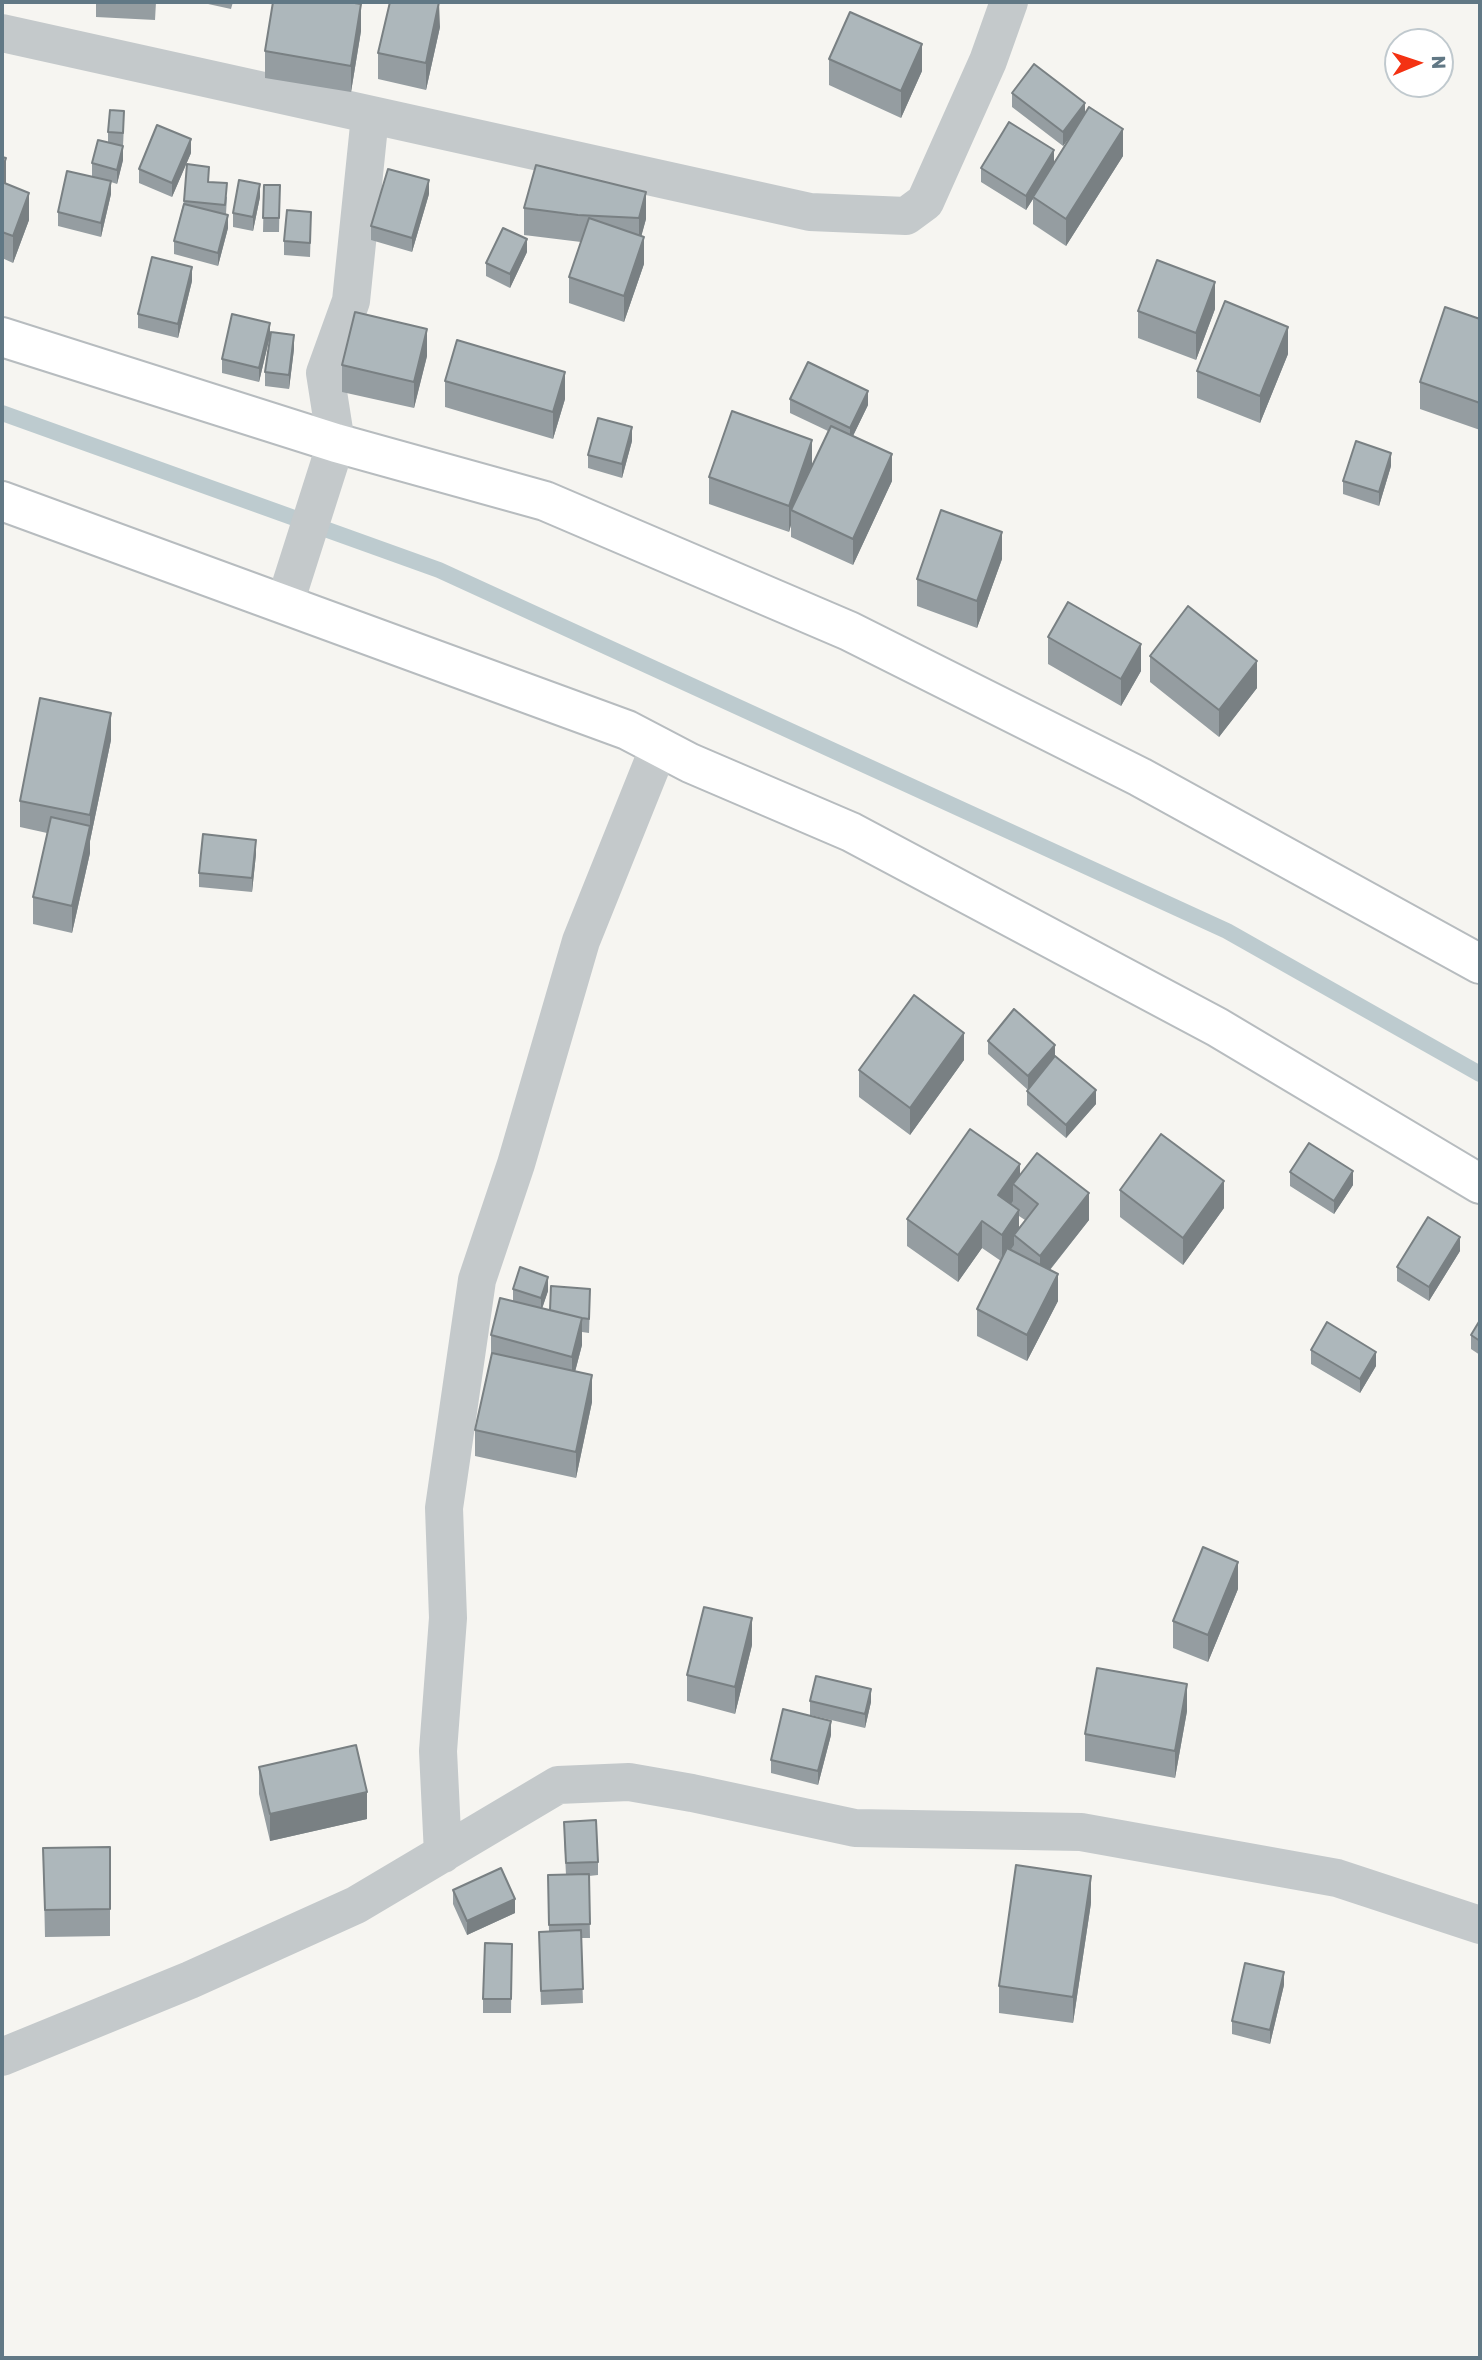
<!DOCTYPE html>
<style>
body{margin:0}
#map{position:relative;width:1482px;height:2360px;overflow:hidden;background:#f6f5f1;font-family:Rubik,sans-serif}
canvas{display:block}
.frame{position:absolute;inset:0;border:4px solid #617885;pointer-events:none}
.north{position:absolute;left:1384px;top:28px;width:70px;height:70px;box-sizing:border-box;background:#fff;border:2px solid #c0c9ce;border-radius:50%;rotate:88deg;font-size:19px;font-weight:700;line-height:28px;text-align:center;color:#617885}
.north::after{content:'';display:block;margin:auto;width:24px;height:32px;background:#f43213;clip-path:polygon(50% 0,100% 100%,50% 72%,0 100%)}
</style>
<div id="map">
<canvas width="1482" height="2360"></canvas>
<div class="frame"></div>
<div class="north">N</div>
</div>
<script>
const g = document.querySelector('canvas').getContext('2d');
g.lineJoin = 'round';
const toPath = rows => new Path2D(rows.map(r => 'M' + r).join(''));
function trace(path, color, width, dash) { g.strokeStyle = color; g.lineWidth = width; g.lineCap = dash ? 'butt' : 'round'; g.setLineDash(dash || []); g.stroke(path); }
function fill(path, color) { g.fillStyle = color; g.fill(path, 'evenodd'); }
trace(toPath([
 [2,413,439,570,1227,931,1480,1074]
]), '#bdcbcf', 16);
const major = toPath([
 [2,337,336,443,545,501,849,631,1140,777,1480,964],
 [2,501,627,730,690,763,851,832,1217,1027,1480,1184]
]);
trace(major, '#b7bcbf', 42);
trace(toPath([
 [2,33,810,212,906,216,925,202,988,61,1009,2],
 [285,603,336,443,325,373,351,301,370,116],
 [443,1854,438,1751,448,1618,444,1508,477,1280,516,1164,581,941,659,747],
 [2,2057,190,1980,356,1905,558,1785,629,1782,692,1793,855,1828,1081,1832,1337,1878,1480,1925]
]), '#c4c9cb', 38);
trace(major, '#fff', 38);
fill(toPath([
 [96,2,156,2,155,20,96,17],
 [199,2,233,2,231,9],
 [440,27,426,90,378,79,378,53],
 [361,31,351,92,265,78,265,51],
 [829,59,922,71,901,118,829,85],
 [1012,93,1085,112,1123,156,1066,246,1033,224,1033,199,1026,210,981,182,981,168,1054,162,1070,137,1063,146,1012,107],
 [124,125,123,146,123,160,117,184,111,182,111,194,101,237,58,226,58,212,92,177,92,163,108,143,108,132],
 [191,153,172,197,139,183,139,169],
 [2,157,6,184,29,220,13,263,2,258],
 [209,182,227,197,226,214,228,228,218,266,174,254,174,241,184,201],
 [264,185,280,185,279,232,263,232],
 [429,194,412,252,371,240,371,226],
 [260,197,253,231,233,227,233,213],
 [524,208,646,219,641,236,644,264,624,322,569,303,569,277,581,242,524,235],
 [311,226,310,257,284,255,284,241],
 [527,252,510,288,486,276,486,263],
 [192,281,178,338,138,328,138,314],
 [1215,309,1196,360,1138,338,1138,311],
 [1480,319,1480,430,1420,409,1420,382],
 [270,336,259,382,222,373,222,359],
 [294,349,289,389,265,386,265,372],
 [1288,354,1260,423,1197,398,1197,371],
 [427,356,414,408,342,392,342,365],
 [445,381,565,399,553,439,445,407],
 [790,399,868,405,853,436,892,481,853,565,791,537,791,525,789,532,709,504,709,477,812,466,828,431,790,413],
 [632,441,622,478,588,468,588,455],
 [1391,466,1379,506,1343,494,1343,481],
 [1002,559,977,628,917,606,917,579],
 [1048,637,1141,671,1121,706,1048,664],
 [1150,656,1257,688,1219,737,1150,682],
 [111,740,90,841,90,853,72,933,33,924,33,897,47,833,20,827,20,801],
 [256,854,252,892,199,887,199,873],
 [988,1041,1055,1057,1096,1104,1066,1138,1027,1105,1027,1091,1028,1090,988,1054],
 [964,1060,910,1135,859,1097,859,1070],
 [1290,1172,1353,1185,1334,1214,1290,1186],
 [1020,1174,1089,1220,1050,1270,1058,1301,1027,1361,977,1336,977,1309,1001,1261,982,1248,958,1282,907,1246,907,1219],
 [1019,1216,1025,1220,1019,1227],
 [1120,1190,1224,1208,1183,1265,1120,1217],
 [1460,1251,1429,1301,1397,1281,1397,1267],
 [513,1289,548,1291,542,1308,550,1310,590,1303,589,1333,582,1332,582,1345,575,1372,592,1402,576,1478,475,1456,475,1430,491,1360,491,1335,513,1301],
 [1480,1320,1480,1355,1471,1349,1471,1335],
 [1311,1350,1376,1366,1360,1393,1311,1364],
 [1238,1589,1208,1662,1173,1648,1173,1621],
 [752,1645,735,1714,687,1701,687,1675],
 [810,1701,871,1702,865,1728,810,1715],
 [1187,1711,1175,1778,1085,1761,1085,1734],
 [831,1735,818,1785,771,1773,771,1760],
 [259,1767,367,1819,270,1841,259,1794],
 [564,1835,598,1862,598,1875,589,1876,590,1938,581,1938,583,2003,541,2005,539,1946,549,1931,548,1889,566,1875],
 [110,1847,110,1936,45,1937,43,1848],
 [453,1890,515,1913,467,1935,453,1904],
 [1091,1903,1073,2023,999,2013,999,1986],
 [512,1944,511,2013,483,2013,483,1999],
 [1284,1985,1270,2044,1232,2034,1232,2021]
]), '#959da1');
fill(toPath([
 [439,2,440,27,426,90,426,63],
 [361,4,361,31,351,92,351,66],
 [922,44,922,71,901,118,901,91],
 [1085,103,1085,117,1063,146,1063,132],
 [1123,129,1123,156,1066,246,1066,219],
 [191,139,191,153,172,197,172,183],
 [123,146,123,160,117,184,117,170],
 [1054,150,1054,164,1033,197,1033,199,1026,210,1026,196],
 [6,158,6,185,2,197,2,170],
 [429,180,429,194,412,252,412,238],
 [111,181,111,194,101,237,101,223],
 [260,184,260,197,253,231,253,217],
 [646,192,646,219,639,245,639,218],
 [29,193,29,220,13,263,13,236],
 [228,215,228,228,218,266,218,253],
 [644,237,644,264,624,322,624,296],
 [527,239,527,252,510,288,510,274],
 [192,267,192,281,178,338,178,324],
 [1215,282,1215,309,1196,360,1196,333],
 [270,323,270,336,259,382,259,368],
 [1288,327,1288,354,1260,423,1260,396],
 [427,329,427,356,414,408,414,382],
 [294,335,294,349,289,389,289,375],
 [565,372,565,399,553,439,553,412],
 [868,391,868,405,850,442,850,428],
 [632,427,632,441,622,478,622,464],
 [812,440,812,466,791,510,791,525,789,532,789,506],
 [1391,453,1391,466,1379,506,1379,492],
 [892,454,892,481,853,565,853,539],
 [1002,532,1002,559,977,628,977,601],
 [1141,644,1141,671,1121,706,1121,679],
 [1257,661,1257,688,1219,737,1219,710],
 [111,713,111,740,90,841,90,815],
 [90,826,90,853,72,933,72,906],
 [256,840,256,854,252,892,252,878],
 [964,1033,964,1060,910,1135,910,1108],
 [1055,1045,1055,1059,1028,1090,1028,1076],
 [1096,1090,1096,1104,1066,1138,1066,1125],
 [1020,1164,1020,1190,1013,1184,1013,1201,998,1222,998,1195],
 [1353,1171,1353,1185,1334,1214,1334,1201],
 [1224,1181,1224,1208,1183,1265,1183,1238],
 [1089,1193,1089,1220,1040,1282,1040,1256],
 [1019,1210,1019,1237,1014,1235,1014,1245,1002,1262,1002,1235],
 [982,1221,982,1248,958,1282,958,1255],
 [1460,1237,1460,1251,1429,1301,1429,1287],
 [1058,1274,1058,1301,1027,1361,1027,1335],
 [548,1277,548,1291,541,1312,541,1298],
 [582,1318,582,1345,572,1383,572,1357],
 [1376,1352,1376,1366,1360,1393,1360,1379],
 [592,1375,592,1402,576,1478,576,1452],
 [1238,1562,1238,1589,1208,1662,1208,1635],
 [752,1618,752,1645,735,1714,735,1687],
 [1187,1684,1187,1711,1175,1778,1175,1751],
 [871,1689,871,1702,865,1728,865,1714],
 [831,1721,831,1735,818,1785,818,1771],
 [367,1792,367,1819,270,1841,270,1814],
 [1091,1876,1091,1903,1073,2023,1073,1997],
 [515,1899,515,1913,467,1935,467,1921],
 [1284,1972,1284,1985,1270,2044,1270,2030]
]), '#798083');
const building = toPath([
 [273,2,348,2,361,4,351,66,265,51,273,2],
 [390,2,439,2,426,63,378,53,390,2],
 [850,12,922,44,901,91,829,59,850,12],
 [1034,64,1085,103,1063,132,1012,93,1034,64],
 [1089,107,1123,129,1066,219,1033,197,1089,107],
 [110,110,124,111,123,133,108,132,110,110],
 [1009,122,1054,150,1026,196,981,168,1009,122],
 [157,125,191,139,172,183,139,169,157,125],
 [98,140,123,146,117,170,92,163,98,140],
 [2,157,6,158,2,170,2,157],
 [187,164,209,167,208,182,227,183,225,205,184,201,187,164],
 [536,165,646,192,639,218,578,215,524,208,536,165],
 [388,169,429,180,412,238,371,226,388,169],
 [67,171,111,181,101,223,58,212,67,171],
 [239,180,260,184,253,217,233,213,239,180],
 [2,182,29,193,13,236,2,232,2,182],
 [264,185,280,185,279,218,263,218,264,185],
 [184,204,228,215,218,253,174,241,184,204],
 [287,210,311,212,310,243,284,241,287,210],
 [589,218,644,237,624,296,569,277,589,218],
 [503,228,527,239,510,274,486,263,503,228],
 [152,257,192,267,178,324,138,314,152,257],
 [1157,260,1215,282,1196,333,1138,311,1157,260],
 [1225,301,1288,327,1260,396,1197,371,1225,301],
 [1445,307,1480,319,1480,403,1420,382,1445,307],
 [355,312,427,329,414,382,342,365,355,312],
 [232,314,270,323,259,368,222,359,232,314],
 [271,332,294,335,289,375,265,372,271,332],
 [457,340,565,372,553,412,445,381,457,340],
 [808,362,868,391,850,428,790,399,808,362],
 [732,411,812,440,789,506,709,477,732,411],
 [598,418,632,427,622,464,588,455,598,418],
 [831,426,892,454,853,539,791,510,831,426],
 [1356,441,1391,453,1379,492,1343,481,1356,441],
 [941,510,1002,532,977,601,917,579,941,510],
 [1068,602,1141,644,1121,679,1048,637,1068,602],
 [1188,606,1257,661,1219,710,1150,656,1188,606],
 [40,698,111,713,90,815,20,801,40,698],
 [51,817,90,826,72,906,33,897,51,817],
 [203,834,256,840,252,878,199,873,203,834],
 [914,995,964,1033,910,1108,859,1070,914,995],
 [1014,1009,1055,1045,1028,1076,988,1041,1014,1009],
 [1055,1056,1096,1090,1066,1125,1027,1091,1055,1056],
 [970,1129,1020,1164,998,1195,1019,1210,1002,1235,982,1221,958,1255,907,1219,970,1129],
 [1161,1134,1224,1181,1183,1238,1120,1190,1161,1134],
 [1309,1143,1353,1171,1334,1201,1290,1172,1309,1143],
 [1037,1153,1089,1193,1040,1256,1014,1235,1038,1204,1013,1184,1037,1153],
 [1428,1217,1460,1237,1429,1287,1397,1267,1428,1217],
 [1007,1248,1058,1274,1027,1335,977,1309,1007,1248],
 [520,1267,548,1277,541,1298,513,1289,520,1267],
 [551,1286,590,1289,589,1319,582,1318,550,1310,551,1286],
 [500,1298,582,1318,572,1357,491,1335,500,1298],
 [1480,1320,1480,1341,1471,1335,1480,1320],
 [1327,1322,1376,1352,1360,1379,1311,1350,1327,1322],
 [492,1353,592,1375,576,1452,475,1430,492,1353],
 [1203,1547,1238,1562,1208,1635,1173,1621,1203,1547],
 [704,1607,752,1618,735,1687,687,1675,704,1607],
 [1097,1668,1187,1684,1175,1751,1085,1734,1097,1668],
 [816,1676,871,1689,865,1714,810,1701,816,1676],
 [783,1709,831,1721,818,1771,771,1760,783,1709],
 [356,1745,367,1792,270,1814,259,1767,356,1745],
 [596,1820,598,1862,566,1863,564,1822,596,1820],
 [110,1847,110,1909,45,1910,43,1848,110,1847],
 [1016,1865,1091,1876,1073,1997,999,1986,1016,1865],
 [501,1868,515,1899,467,1921,453,1890,501,1868],
 [589,1874,590,1924,549,1925,548,1875,589,1874],
 [581,1930,583,1989,541,1991,539,1932,581,1930],
 [485,1943,512,1944,511,1999,483,1999,485,1943],
 [1245,1963,1284,1972,1270,2030,1232,2021,1245,1963]
]);
fill(building, '#adb7bb');
trace(building, '#798083', 2);
</script>
